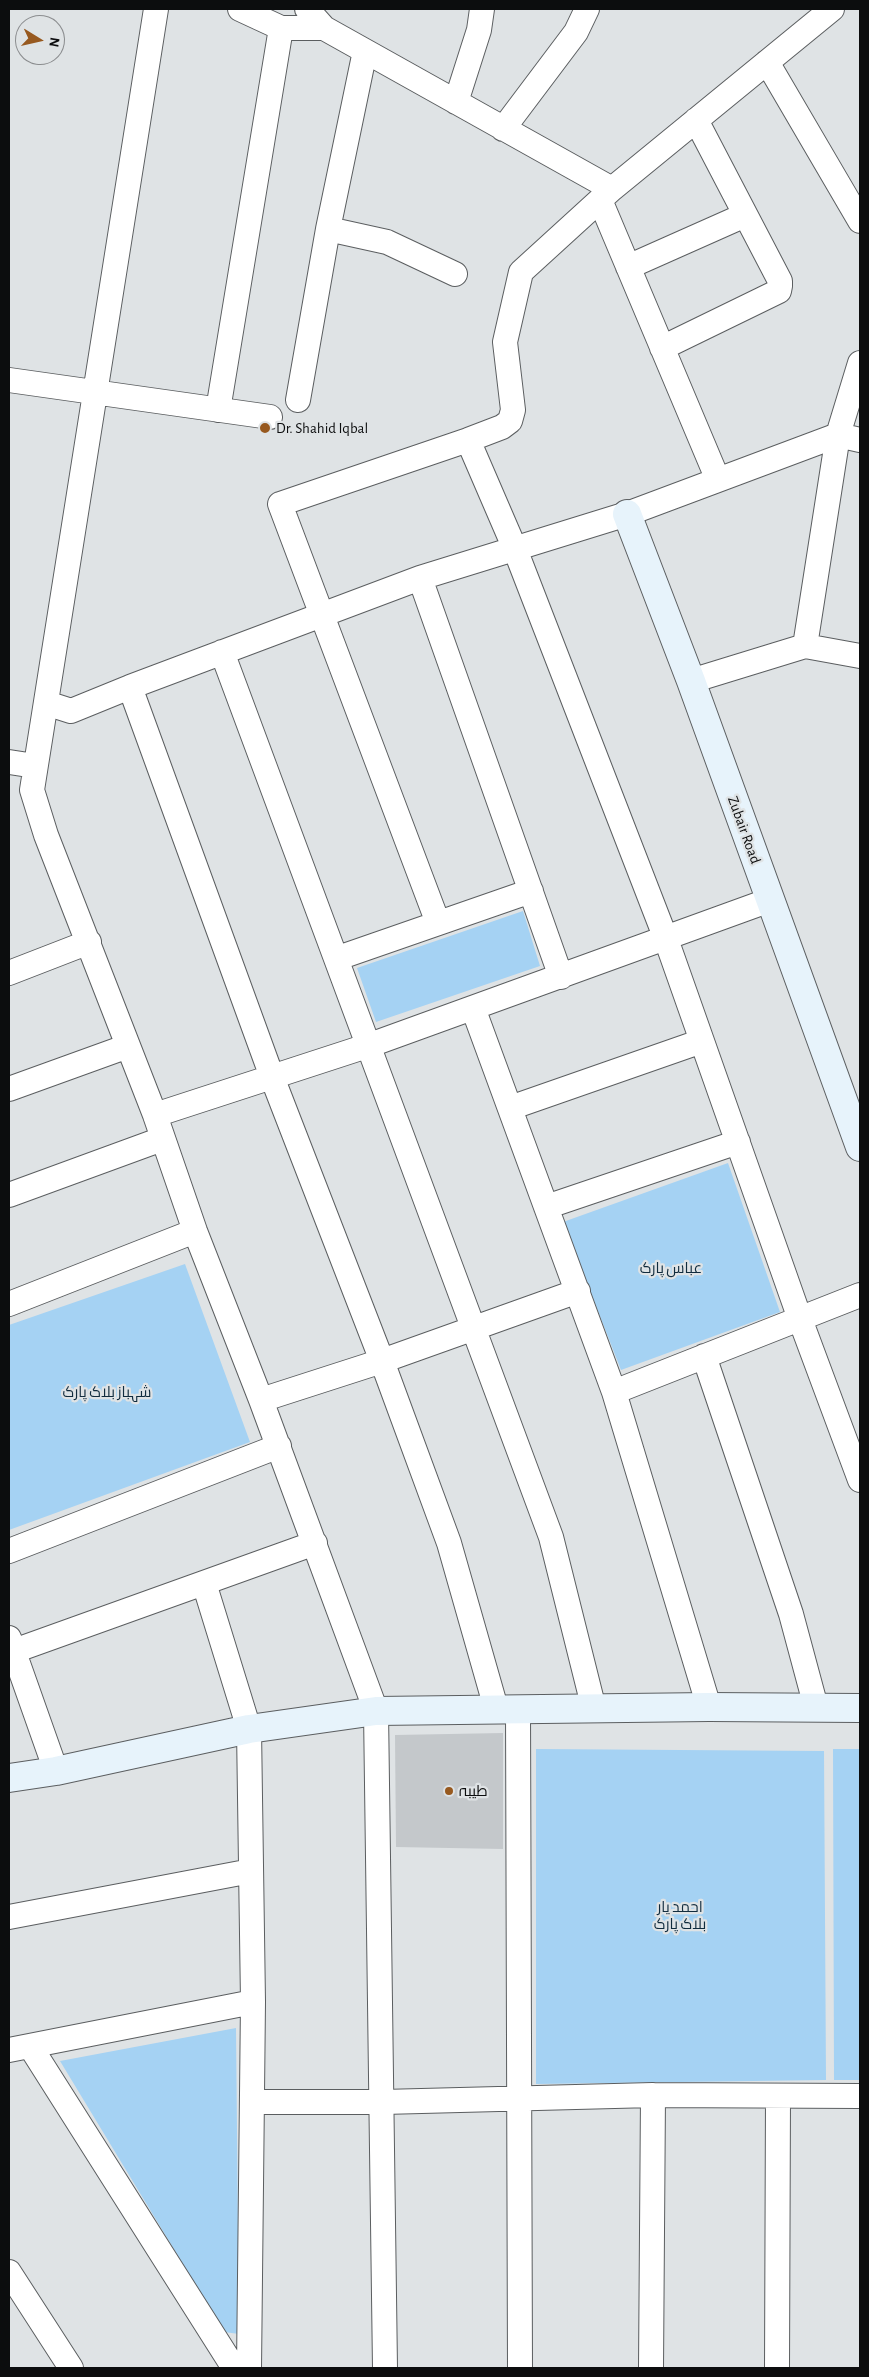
<!DOCTYPE html>
<meta charset="utf-8">
<style>
body{margin:0}
#map{position:relative;width:869px;height:2377px;overflow:hidden;background:#dfe3e5;font-family:"Alegreya Sans",sans-serif}
canvas{display:block}
.frame{position:absolute;inset:0;border:10px solid #0c0d0e;pointer-events:none}
.north{position:absolute;left:15px;top:15px;width:50px;height:50px;box-sizing:border-box;background:#dfe3e5;border:1px solid #8b8d8f;border-radius:50%;rotate:99deg;font-size:14px;font-weight:700;line-height:20px;text-align:center;color:#0c0d0e}
.north::after{content:'';display:block;margin:auto;width:18px;height:22px;background:#97591f;clip-path:polygon(50% 0,100% 100%,50% 72%,0 100%)}
</style>
<div id="map">
<canvas width="869" height="2377"></canvas>
<div class="frame"></div>
<div class="north">N</div>
</div>
<script>
const g = document.querySelector('canvas').getContext('2d');
g.lineJoin = 'round';
function fill(path, color) { g.fillStyle = color; g.fill(path, 'evenodd'); }
const toPath = rows => new Path2D(rows.map(r => 'M' + r).join(''));
function trace(path, color, width, dash) { g.strokeStyle = color; g.lineWidth = width; g.lineCap = dash ? 'butt' : 'round'; g.setLineDash(dash || []); g.stroke(path); }
function label(font, color, halo, rows, align = 'center') {
  g.font = font + ' "Alegreya Sans",Cairo,sans-serif'; g.lineWidth = 4.5; g.setLineDash([]); g.textBaseline = 'middle'; g.strokeStyle = halo; g.fillStyle = color; for (const [text, x, y, turn = 0] of rows) {
    g.save(); g.translate(x, y); g.rotate((+turn || 0) * Math.PI / 180); g.textAlign = isNaN(turn) ? turn : align; if (halo) g.strokeText(text, 0, 0); g.fillText(text, 0, 0); g.restore();
  }
}
fill(toPath([
 [523,911,540,966,376,1022,357,968],
 [728,1163,780,1312,621,1370,563,1222],
 [185,1264,250,1442,9,1530,9,1325],
 [536,1749,824,1751,826,2080,536,2084],
 [833,1749,860,1749,860,2080,834,2080],
 [236,2028,239,2334,224,2332,60,2061]
]), '#a5d2f3');
fill(toPath([
 [503,1733,503,1849,396,1847,395,1735]
]), '#c4c8cb');
const street = toPath([
 [156,9,32,790,46,835,155,1115,195,1231,261,1400,376,1711,385,2368],
 [240,9,281,28,324,28],
 [307,9,324,28,612,189,832,9],
 [767,62,860,221],
 [456,102,479,30,482,9],
 [503,129,576,32,587,9],
 [600,200,718,480],
 [328,229,387,242,455,274],
 [628,267,745,215],
 [662,348,779,291,780,286,780,281,696,120],
 [9,380,270,417],
 [298,400,328,229,365,51],
 [218,410,281,28],
 [468,440,515,549,666,939,800,1319,860,1480],
 [420,578,561,977],
 [805,646,838,435,860,363],
 [222,652,551,1537,594,1709],
 [691,681,805,646,860,656],
 [130,687,272,1077,382,1361,449,1543,496,1708],
 [46,703,71,711,130,687,420,578,627,514,838,435,860,440],
 [9,762,35,766],
 [438,923,280,504,468,440,502,427,510,421,513,410,505,342,521,272,612,189],
 [338,958,531,891],
 [9,973,89,942],
 [473,1008,614,1392,709,1707],
 [9,1089,128,1046],
 [510,1108,702,1041],
 [155,1115,370,1045,770,900],
 [9,1195,162,1139],
 [546,1207,738,1142],
 [9,1304,195,1231],
 [704,1356,791,1614,816,1707],
 [614,1392,860,1295],
 [261,1400,382,1361,578,1291],
 [9,1551,279,1446],
 [204,1583,249,1729,253,2002,249,2368],
 [9,1638,56,1771],
 [14,1651,315,1543],
 [518,1709,520,2368],
 [9,1917,251,1871],
 [30,2046,234,2368],
 [9,2050,253,2002],
 [252,2102,383,2102,653,2095,860,2096],
 [9,2272,71,2368],
 [651,2368,653,2095],
 [777,2368,778,2097]
]);
const secondary = toPath([
 [627,514,691,681,860,1147],
 [9,1778,56,1771,249,1729,376,1711,709,1707,860,1708]
]);
trace(street, '#5b5e60', 26);
trace(secondary, '#5b5e60', 30);
trace(street, '#fff', 24);
trace(secondary, '#e7f3fb', 28);
for (const [x, y, r, color] of [
 [265,428,6,"#97591f"],
 [449,1791,5,"#97591f"]
]) { const dot = new Path2D(); dot.arc(x, y, r, 0, 2 * Math.PI); g.fillStyle = color; g.fill(dot); trace(dot, '#dfe3e5', 2); }
label('15px', '#0c0d0e', '#dfe3e5', [
 ["Dr. Shahid Iqbal",276,428],
 ["طیبہ",459,1791]
], 'left');
label('15px', '#0c0d0e', '#dfe3e5', [
 ["Zubair Road",744,830,70]
]);
label('15px', '#112c3e', '#dfe3e5', [
 ["عباس پارک",671,1268],
 ["شہباز بلاک پارک",107,1392],
 ["احمد یار",680,1907],
 ["بلاک پارک",680,1924]
]);
</script>
